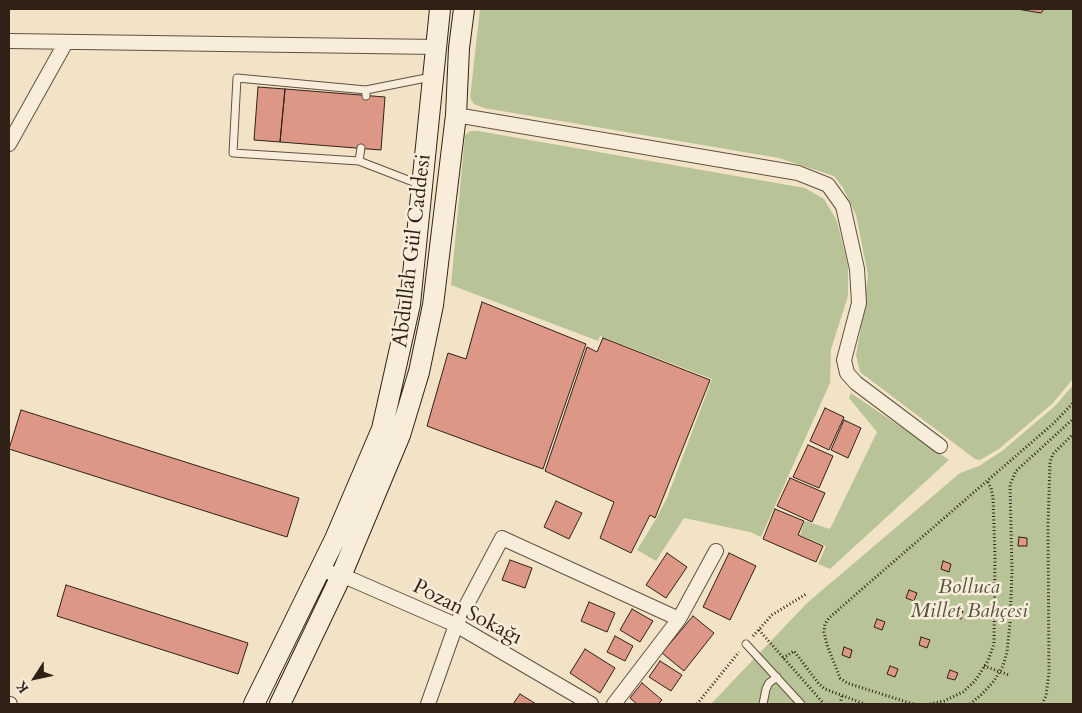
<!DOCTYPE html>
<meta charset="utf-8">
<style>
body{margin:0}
#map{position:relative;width:1082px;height:713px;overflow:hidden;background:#f2e3c6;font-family:Cardo,serif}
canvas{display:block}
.frame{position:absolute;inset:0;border:10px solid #302116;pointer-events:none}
.north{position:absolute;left:10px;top:653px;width:50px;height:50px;-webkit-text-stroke:4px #f7edda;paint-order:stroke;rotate:235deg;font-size:14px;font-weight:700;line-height:20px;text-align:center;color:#302116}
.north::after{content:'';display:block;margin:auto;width:18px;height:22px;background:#302116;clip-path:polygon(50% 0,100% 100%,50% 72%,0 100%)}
</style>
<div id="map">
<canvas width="1082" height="713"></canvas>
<div class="frame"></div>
<div class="north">K</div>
</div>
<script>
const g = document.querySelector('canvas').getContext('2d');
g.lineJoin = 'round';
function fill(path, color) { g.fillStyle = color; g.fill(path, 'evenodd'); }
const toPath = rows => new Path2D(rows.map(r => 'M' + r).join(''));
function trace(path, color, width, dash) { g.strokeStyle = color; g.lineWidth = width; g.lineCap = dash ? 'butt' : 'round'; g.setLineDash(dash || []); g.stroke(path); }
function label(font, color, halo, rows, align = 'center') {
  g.font = font + ' Cardo,serif'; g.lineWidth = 5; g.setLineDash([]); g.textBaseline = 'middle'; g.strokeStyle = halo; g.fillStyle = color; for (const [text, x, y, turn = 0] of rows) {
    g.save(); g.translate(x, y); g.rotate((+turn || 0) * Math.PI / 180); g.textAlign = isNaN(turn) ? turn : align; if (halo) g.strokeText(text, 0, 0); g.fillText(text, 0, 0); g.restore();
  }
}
fill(toPath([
 [480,9,1073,9,1073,379,1053,403,999,449,980,460,975,459,860,372,856,355,862,322,868,275,856,215,843,188,834,176,779,158,484,108,474,104,470,98],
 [470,131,478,131,805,188,824,199,837,221,848,266,848,296,831,349,830,383,761,537,750,532,684,518,656,561,637,550,656,519,667,498,712,379,600,336,598,341,451,285,465,135],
 [1073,385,1073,704,711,704,807,603,960,473,979,466,1002,451,1055,406],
 [851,393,949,460,830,569,818,564,826,546,800,535,805,521,830,529,877,432,849,398]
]), '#b8c497');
const building = toPath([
 [1017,9,1044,9,1041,13,1017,9],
 [258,87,285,89,280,142,254,140,258,87],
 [285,89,385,97,381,150,280,142,285,89],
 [482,302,586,344,543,469,427,426,448,353,466,359,482,302],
 [603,338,710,380,655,518,650,515,631,553,600,538,614,502,545,471,587,347,597,352,603,338],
 [825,408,844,417,829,450,810,441,825,408],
 [21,410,299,498,287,537,9,449,21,410],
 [844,420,861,428,848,458,831,450,844,420],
 [808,445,833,456,819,488,793,477,808,445],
 [790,478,825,493,812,522,777,506,790,478],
 [556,501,582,513,569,539,544,527,556,501],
 [775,509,804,521,798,535,823,546,816,562,763,539,775,509],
 [1019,537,1027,538,1027,546,1018,546,1019,537],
 [667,553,687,567,666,598,646,585,667,553],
 [729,553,756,566,730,620,703,607,729,553],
 [510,560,532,568,525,588,502,580,510,560],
 [943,561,951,564,949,572,941,569,943,561],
 [66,585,248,643,238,674,57,616,66,585],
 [909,590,917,593,914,601,906,598,909,590],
 [589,602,615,613,607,632,581,621,589,602],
 [955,608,963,611,961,619,952,616,955,608],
 [632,609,653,621,640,642,620,630,632,609],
 [693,616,714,633,684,671,662,653,693,616],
 [877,619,885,622,882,630,874,627,877,619],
 [615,636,633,646,625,661,607,652,615,636],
 [921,637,930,640,927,648,919,645,921,637],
 [844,647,852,650,850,658,842,655,844,647],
 [585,649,615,668,600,693,570,673,585,649],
 [660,661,682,675,671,691,649,677,660,661],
 [890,666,898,669,895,677,887,674,890,666],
 [950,670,958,673,955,680,947,678,950,670],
 [642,683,662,700,658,704,637,704,630,698,642,683],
 [520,694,536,704,513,704,520,694]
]);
fill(building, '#dc9786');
trace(building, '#302116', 1);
const lane = toPath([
 [366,96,366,90,431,77],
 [361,148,359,161,421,185],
 [359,161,233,153,237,78,366,90],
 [746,644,801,704],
 [763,704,766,689,769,683,777,677]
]);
const street = toPath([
 [9,41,437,47],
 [456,115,798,173,828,185,843,206,857,269,859,303,844,360,847,373,856,383,940,446],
 [9,144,66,42],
 [320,570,346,577,456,625,591,704],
 [9,704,10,704],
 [428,704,456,625,502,538,679,619],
 [614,704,679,619,716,551]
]);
const secondary = toPath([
 [254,704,335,539,382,429,410,304,440,9],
 [280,704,341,576,400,435,419,372,433,305,456,115,459,48,464,9]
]);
trace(lane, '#605242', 9);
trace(street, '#605242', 16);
trace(secondary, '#302116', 22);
trace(toPath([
 [759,630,824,704],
 [753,636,772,615,806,594],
 [783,658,794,651,819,684,825,689,865,704],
 [984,666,1009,675],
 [697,704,739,652],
 [840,704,842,696],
 [913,704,847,683,840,678,827,645,824,632,825,624,829,618,854,596,1054,423,1073,403],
 [930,704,944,701,963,692,975,681,988,661,994,644,995,557,993,497,991,488,987,480],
 [970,704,982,694,994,681,1003,666,1007,652,1010,623,1012,571,1010,485,1016,471,1073,419],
 [1042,704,1046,696,1049,673,1048,525,1050,462,1053,454,1073,434]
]), '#302116', 3, [1, 2.5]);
trace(lane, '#f7edda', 7);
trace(street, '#f7edda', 14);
trace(secondary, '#f7edda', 20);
label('21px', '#302116', '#f7edda', [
 ["Abdullah Gül Caddesi",413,251,-83],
 ["Pozan Sokağı",467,613,27]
]);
label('italic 21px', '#59523d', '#f7edda', [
 ["Bolluca",969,588],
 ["Millet Bahçesi",969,612]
]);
</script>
